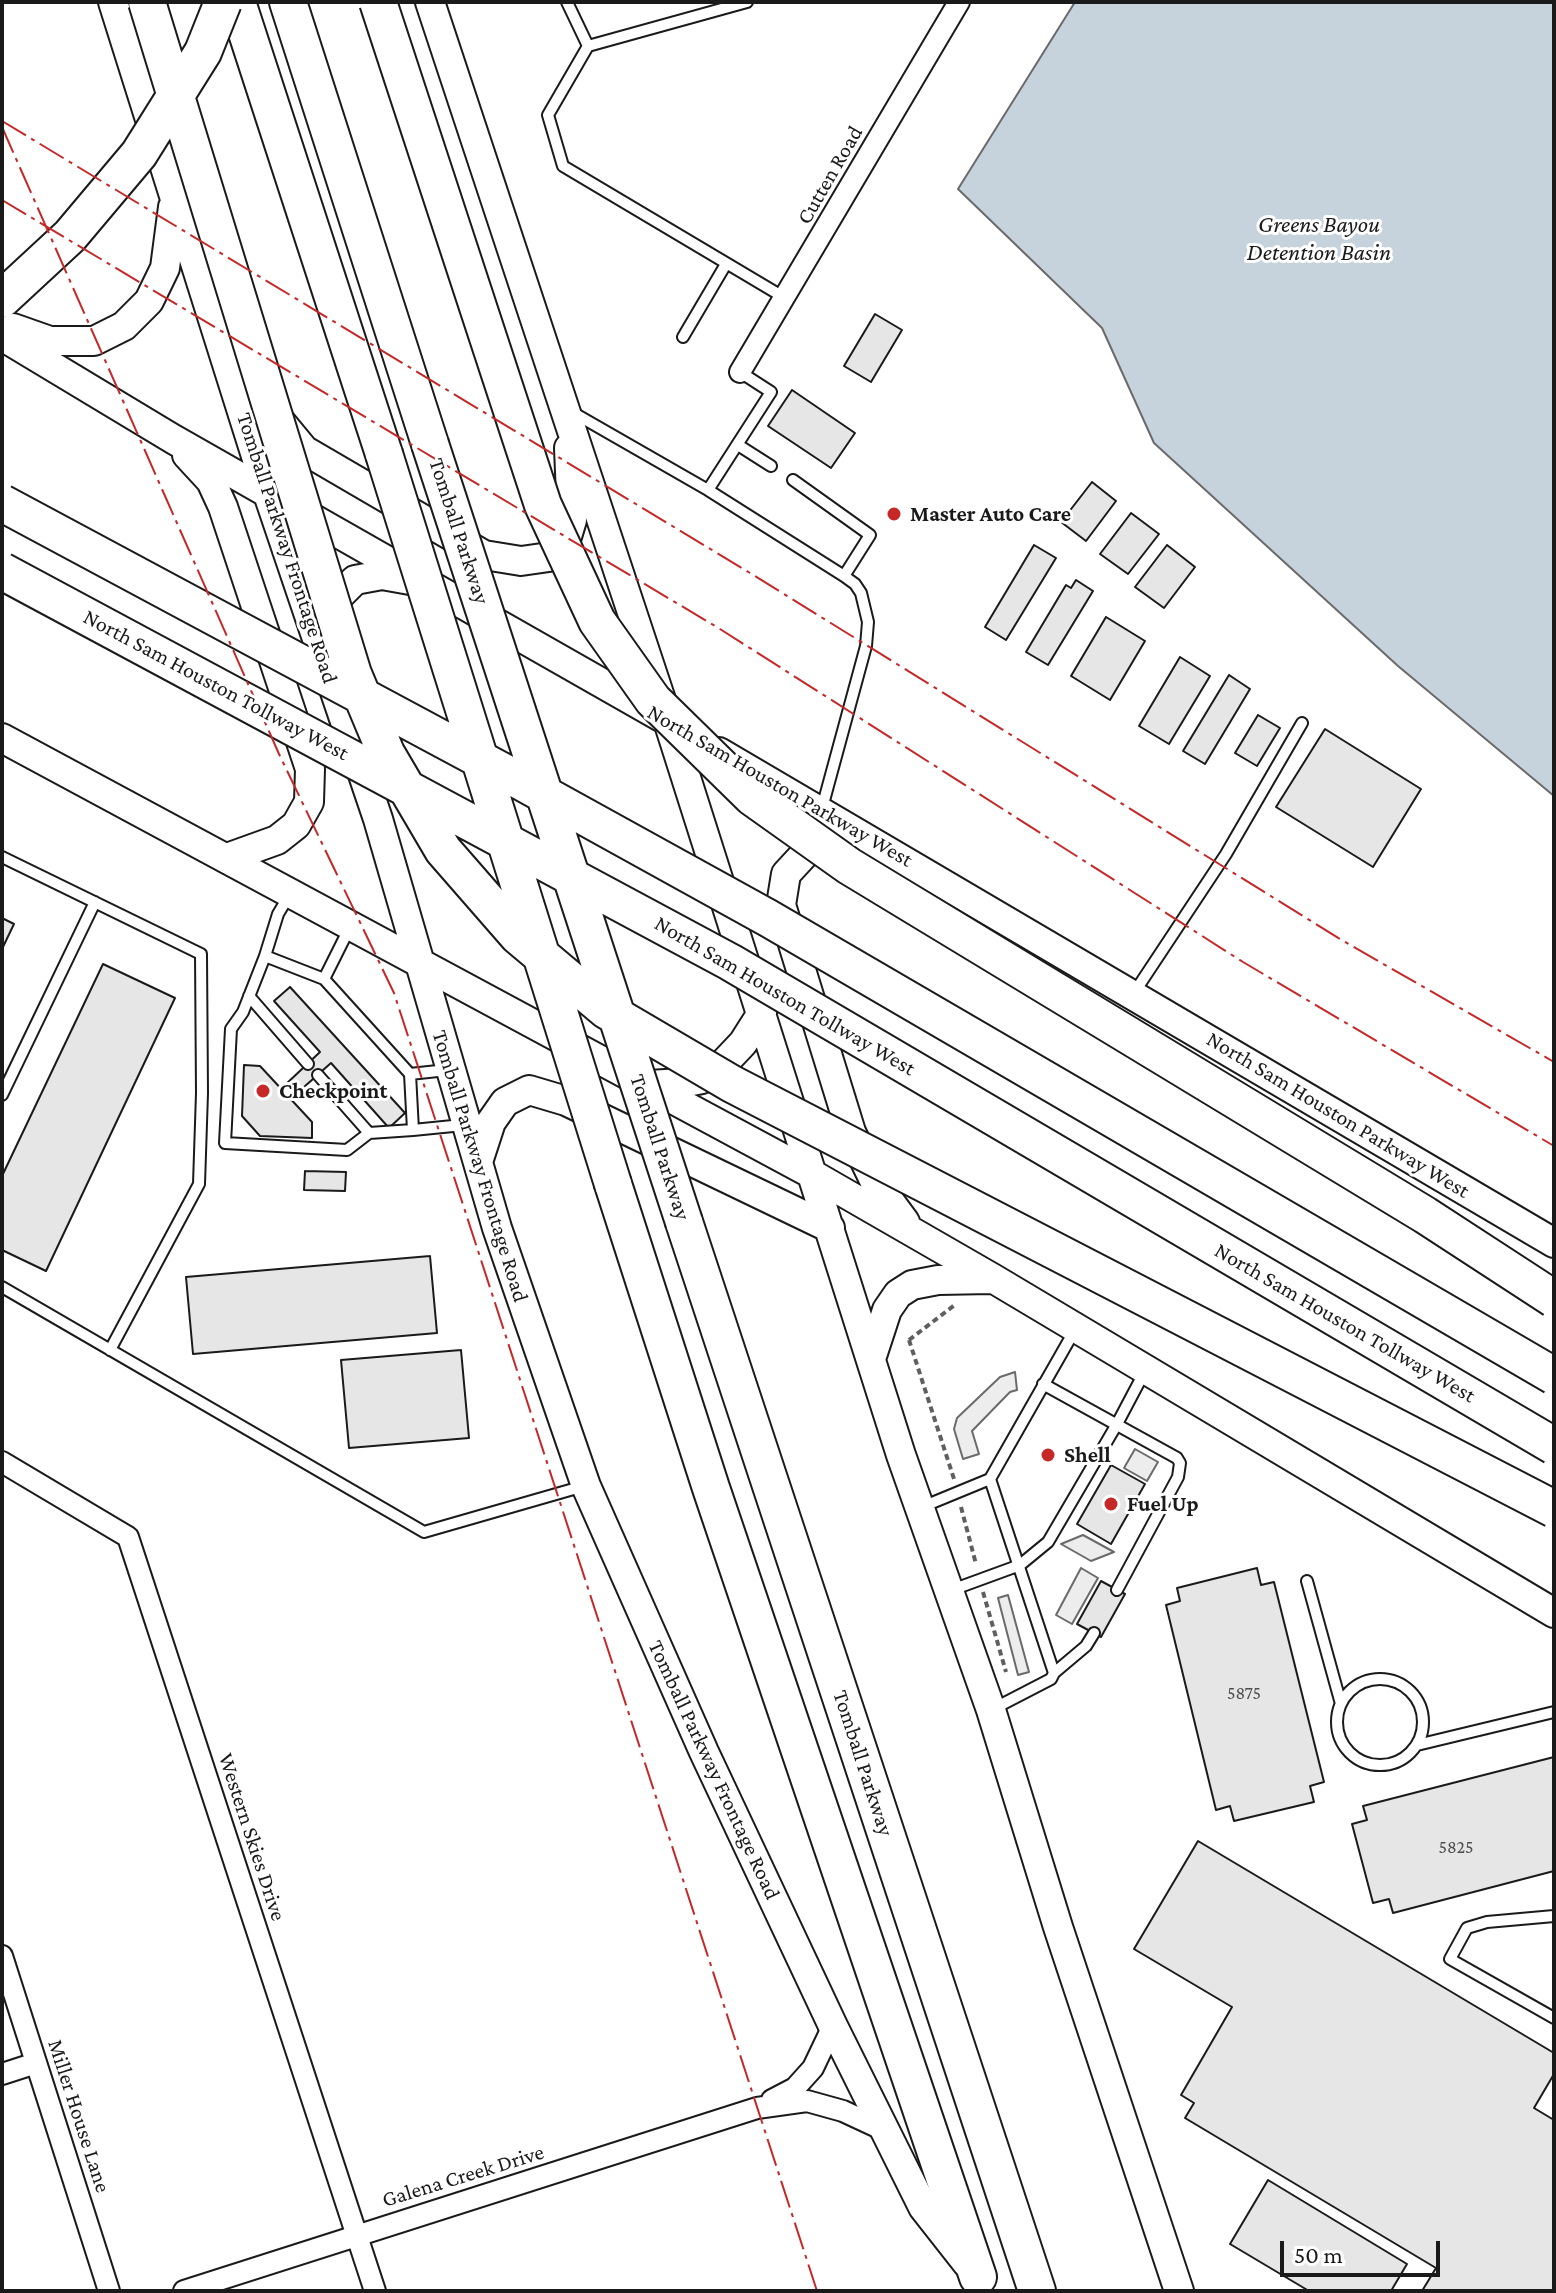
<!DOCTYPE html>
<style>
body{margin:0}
#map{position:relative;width:1556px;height:2293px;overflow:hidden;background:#fff;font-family:"Crimson Pro",serif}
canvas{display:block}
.frame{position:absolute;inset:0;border:4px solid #1a1a1a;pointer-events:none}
.scale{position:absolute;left:1280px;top:2241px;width:160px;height:36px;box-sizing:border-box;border:4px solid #1a1a1a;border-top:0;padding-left:10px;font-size:24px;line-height:28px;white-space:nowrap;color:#1a1a1a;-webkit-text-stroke:6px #fff;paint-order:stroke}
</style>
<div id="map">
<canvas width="1556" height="2293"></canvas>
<div class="frame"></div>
<div class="scale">50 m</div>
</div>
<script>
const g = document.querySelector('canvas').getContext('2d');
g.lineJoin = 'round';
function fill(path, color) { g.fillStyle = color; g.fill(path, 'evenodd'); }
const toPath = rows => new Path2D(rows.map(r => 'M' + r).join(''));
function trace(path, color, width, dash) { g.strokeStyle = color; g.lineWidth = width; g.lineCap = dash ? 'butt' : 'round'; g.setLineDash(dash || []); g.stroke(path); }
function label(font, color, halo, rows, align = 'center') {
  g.font = font + ' "Crimson Pro",serif'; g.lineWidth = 6; g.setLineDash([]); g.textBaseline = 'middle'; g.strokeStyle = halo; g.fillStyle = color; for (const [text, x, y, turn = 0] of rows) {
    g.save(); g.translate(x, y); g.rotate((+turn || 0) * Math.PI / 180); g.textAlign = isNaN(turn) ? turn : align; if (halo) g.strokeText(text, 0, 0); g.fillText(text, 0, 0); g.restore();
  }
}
const parking = toPath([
 [1015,1372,1017,1390,1010,1392,972,1431,979,1454,963,1459,954,1429,957,1418,1000,1377,1015,1372],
 [1135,1449,1158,1462,1147,1481,1124,1468,1135,1449],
 [1083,1535,1114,1552,1091,1561,1061,1544,1083,1535],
 [1081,1568,1098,1578,1072,1624,1056,1615,1081,1568],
 [1008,1595,1029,1672,1018,1675,998,1598,1008,1595]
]);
fill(parking, '#ededed');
trace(parking, '#6a6a6a', 2);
const water = toPath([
 [1075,2,1554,2,1554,796,1398,666,1154,443,1102,328,958,189,1075,2]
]);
fill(water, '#c6d2dc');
trace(water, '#6a6a6a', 2);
const building = toPath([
 [875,314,902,330,871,382,844,366,875,314],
 [792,390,855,433,831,468,768,426,792,390],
 [1092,482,1116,501,1086,541,1061,522,1092,482],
 [1131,513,1159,534,1128,574,1100,554,1131,513],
 [1034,545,1056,558,1006,640,985,627,1034,545],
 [1167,545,1195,567,1164,608,1135,587,1167,545],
 [1076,580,1093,591,1048,665,1026,652,1066,585,1071,588,1076,580],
 [1106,617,1145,641,1110,700,1071,676,1106,617],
 [1180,657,1210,676,1169,744,1139,726,1180,657],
 [1229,675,1250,689,1205,764,1183,751,1229,675],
 [1258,715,1280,728,1257,766,1235,753,1258,715],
 [1325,729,1421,789,1373,867,1276,807,1325,729],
 [2,918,14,924,2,949,2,918],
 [103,964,175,998,46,1271,2,1250,2,1176,103,964],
 [290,987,405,1113,389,1128,331,1063,295,1095,285,1085,320,1052,274,1001,290,987],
 [244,1065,260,1066,312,1122,312,1138,260,1136,242,1116,244,1065],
 [305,1171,346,1172,345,1191,304,1190,305,1171],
 [430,1256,437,1333,193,1354,186,1277,430,1256],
 [461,1350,469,1438,349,1448,341,1360,461,1350],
 [1111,1465,1145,1484,1111,1544,1077,1524,1111,1465],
 [1257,1568,1261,1585,1274,1582,1324,1782,1310,1786,1314,1802,1234,1821,1230,1806,1216,1810,1166,1605,1180,1601,1177,1588,1257,1568],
 [1101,1581,1125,1594,1101,1637,1077,1624,1101,1581],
 [1554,1757,1554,1871,1393,1913,1389,1899,1373,1903,1352,1824,1367,1820,1363,1806,1554,1757],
 [1198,1841,1554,2053,1554,2074,1534,2108,1554,2120,1554,2291,1422,2291,1436,2268,1185,2118,1194,2103,1181,2095,1232,2007,1134,1949,1198,1841],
 [1268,2180,1407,2264,1391,2291,1309,2291,1230,2244,1268,2180]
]);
fill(building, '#e6e6e6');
trace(building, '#1a1a1a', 2);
const service = toPath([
 [567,2,588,46],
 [747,2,588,46,548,115,563,166,785,298],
 [683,337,726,264],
 [572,412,708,490,844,576,855,584,861,593,868,622,866,646,822,808],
 [738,445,771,466],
 [793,480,870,535,844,576],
 [708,490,771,392,740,372],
 [2,857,201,954,202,1093,199,1184,110,1350],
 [290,894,278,914,265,956,324,979,410,1074,447,1070],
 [265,956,243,1012,231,1029,225,1143,347,1150,369,1133,413,1130],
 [324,979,350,927],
 [1134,993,1226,854,1302,723],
 [249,996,308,1064],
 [410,1074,413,1130,463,1125],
 [318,1075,369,1133],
 [2,1095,95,902],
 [2,1287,424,1532,584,1486],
 [1043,1384,1177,1458,1180,1463,1178,1477,1117,1590],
 [990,1479,1054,1673,1051,1679,993,1709],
 [922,1507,990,1479,1076,1328],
 [1307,1581,1341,1704],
 [949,1591,1020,1565,1048,1542,1117,1424,1145,1371],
 [1054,1673,1086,1646,1094,1633],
 '1337 1722a43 43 0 1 1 86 0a43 43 0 1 1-86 0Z',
 [1417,1745,1554,1712],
 [1554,1916,1487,1922,1467,1928,1450,1959,1554,2018]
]);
const minor = toPath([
 [740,372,959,2],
 [2,1462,128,1537,375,2291],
 [2,1956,109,2291],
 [2,2074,36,2063],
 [772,2100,795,2088,813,2068,833,2026],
 [184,2291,757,2108,807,2101,843,2111,886,2131]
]);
const secondary = toPath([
 [113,2,267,491,378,819,497,1228,586,1486,704,1752,833,2026,923,2207,967,2263],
 [430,2,668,721,901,1455,991,1710,1058,1927,1179,2291],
 [13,328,50,341,94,341,124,326,149,301,165,268,173,207],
 [2,336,173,439,663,718],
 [280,421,304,450,484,555,521,561,549,557,565,543,572,520,569,448],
 [187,455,211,481,223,507,310,769,309,802,296,825,277,840,227,858],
 [326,619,334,601,355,580,382,575,410,580],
 [2,738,810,1173,994,1279,1554,1613],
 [719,752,1554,1243],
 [833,839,811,847,786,874,781,905,851,1132,874,1180,905,1222],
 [649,1085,682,1083,702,1079,725,1062,743,1043,762,1013],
 [478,1162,491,1122,505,1102,529,1090,566,1101,830,1228],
 [871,1359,887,1310,898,1294,912,1285,938,1280,991,1279]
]);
const motorway = toPath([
 [237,2,384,454],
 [288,2,430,444],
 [613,1184,711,1488,978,2277],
 [684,1222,1037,2291]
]);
trace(service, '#1a1a1a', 14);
trace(minor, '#1a1a1a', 24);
trace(secondary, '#1a1a1a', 32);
trace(motorway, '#1a1a1a', 40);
trace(toPath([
 [909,1340,954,1479],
 [909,1340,956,1304],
 [961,1507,976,1564],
 [983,1592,1006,1672]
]), '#5f5f5f', 4, [6, 4]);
trace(service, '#fff', 10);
trace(minor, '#fff', 20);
trace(secondary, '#fff', 28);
trace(motorway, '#fff', 36);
const motorwayBridge = toPath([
 [147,2,353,674,386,753,443,850,518,936,606,1010,732,1084,1554,1509],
 [378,2,543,505,597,621,653,700,752,797,849,866,1425,1215,1554,1299],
 [2,299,70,236,139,154,203,52,223,2],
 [430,444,684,1222],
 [384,454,613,1184],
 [2,503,511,776,768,918,1554,1376],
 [2,571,730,962,1554,1446]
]);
trace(motorwayBridge, '#1a1a1a', 40, []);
trace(motorwayBridge, '#fff', 36);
trace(toPath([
 [2,121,755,576,1340,939,1554,1062],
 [2,127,279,754,394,993,817,2291],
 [2,200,720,629,1243,962,1554,1146]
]), '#c62828', 2, [28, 6, 4, 6]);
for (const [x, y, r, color] of [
 [894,514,8,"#c62828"],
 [263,1091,8,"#c62828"],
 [1048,1455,8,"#c62828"],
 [1111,1504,8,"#c62828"]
]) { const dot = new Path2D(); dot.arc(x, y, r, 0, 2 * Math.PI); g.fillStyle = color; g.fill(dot); trace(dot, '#fff', 3); }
label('18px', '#4d4d4d', null, [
 ["5875",1244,1693],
 ["5825",1456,1847]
]);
label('22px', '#1a1a1a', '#fff', [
 ["Cutten Road",830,175,-60],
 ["Tomball Parkway",459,531,72],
 ["Tomball Parkway Frontage Road",287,548,72],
 ["North Sam Houston Tollway West",216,685,28],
 ["North Sam Houston Parkway West",780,786,30],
 ["North Sam Houston Tollway West",785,996,30],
 ["North Sam Houston Parkway West",1338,1115,31],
 ["Tomball Parkway",660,1147,72],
 ["Tomball Parkway Frontage Road",480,1166,73],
 ["North Sam Houston Tollway West",1345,1323,30],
 ["Tomball Parkway",863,1763,72],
 ["Tomball Parkway Frontage Road",714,1770,65],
 ["Western Skies Drive",252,1837,72],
 ["Miller House Lane",79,2116,72],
 ["Galena Creek Drive",463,2176,-17]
]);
label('bold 22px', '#1a1a1a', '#fff', [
 ["Master Auto Care",910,514],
 ["Checkpoint",279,1091],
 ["Shell",1064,1455],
 ["Fuel Up",1127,1504]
], 'left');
label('italic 24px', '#1a1a1a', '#fff', [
 ["Greens Bayou",1319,225],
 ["Detention Basin",1319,253]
]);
</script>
